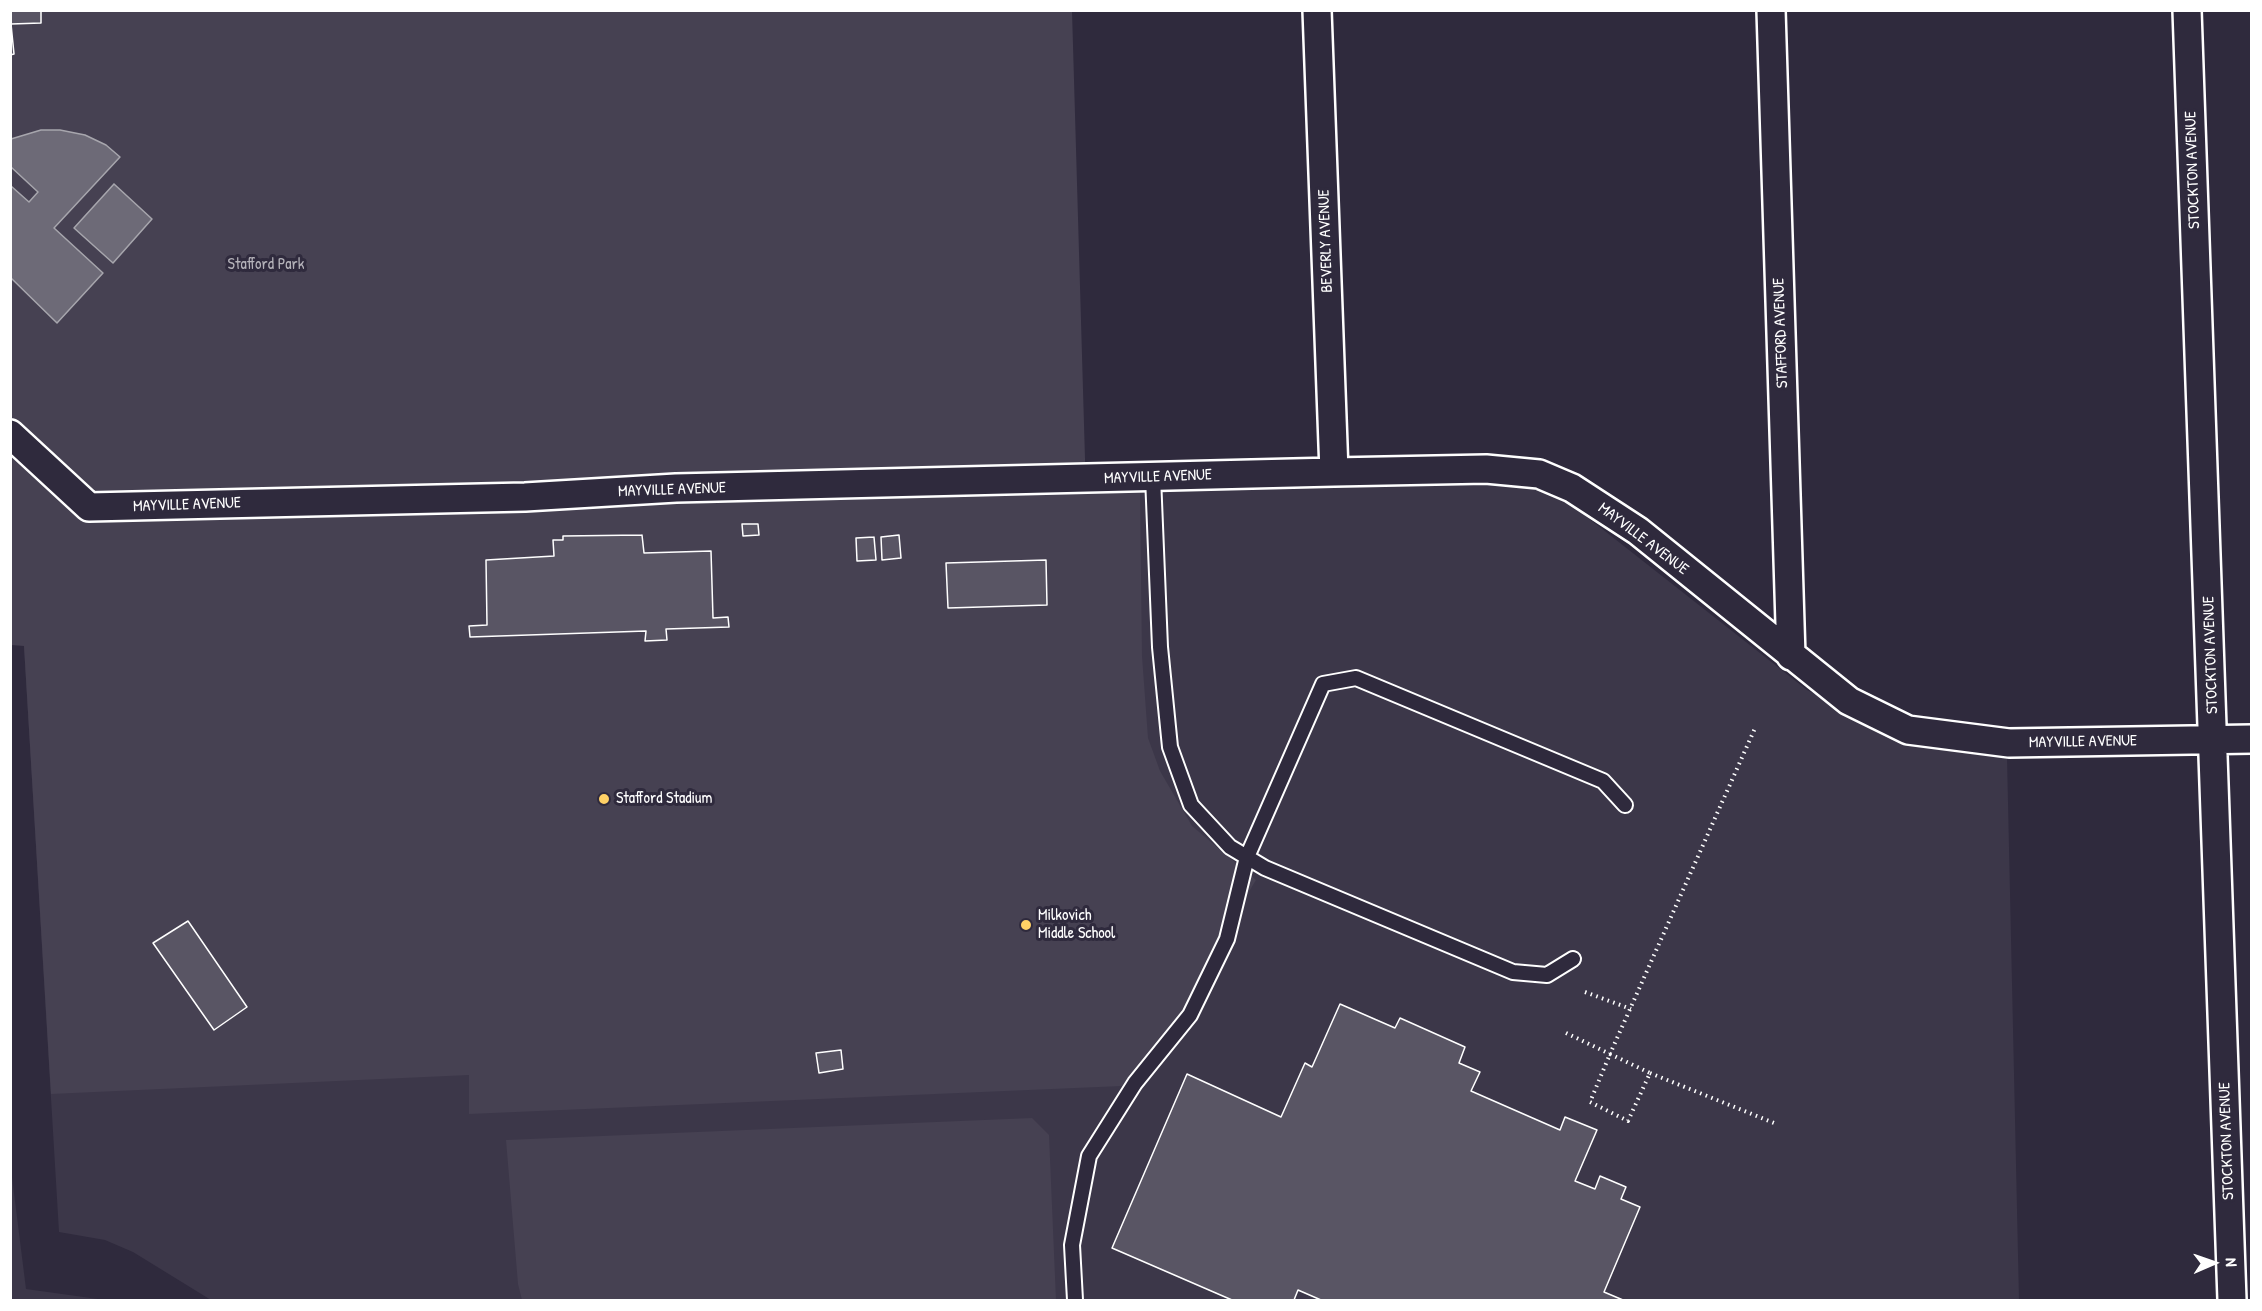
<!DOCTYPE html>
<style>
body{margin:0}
#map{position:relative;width:2262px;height:1311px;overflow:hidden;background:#2f2a3d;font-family:"Patrick Hand",sans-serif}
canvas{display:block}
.frame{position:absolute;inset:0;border:12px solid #fff;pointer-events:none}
.north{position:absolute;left:2184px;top:1233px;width:60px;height:60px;-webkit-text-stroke:4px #2f2a3d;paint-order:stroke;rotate:88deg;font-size:16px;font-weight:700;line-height:24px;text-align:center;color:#fff}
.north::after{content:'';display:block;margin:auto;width:21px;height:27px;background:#fff;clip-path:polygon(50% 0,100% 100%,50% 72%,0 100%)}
</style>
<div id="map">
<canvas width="2262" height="1311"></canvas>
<div class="frame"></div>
<div class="north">N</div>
</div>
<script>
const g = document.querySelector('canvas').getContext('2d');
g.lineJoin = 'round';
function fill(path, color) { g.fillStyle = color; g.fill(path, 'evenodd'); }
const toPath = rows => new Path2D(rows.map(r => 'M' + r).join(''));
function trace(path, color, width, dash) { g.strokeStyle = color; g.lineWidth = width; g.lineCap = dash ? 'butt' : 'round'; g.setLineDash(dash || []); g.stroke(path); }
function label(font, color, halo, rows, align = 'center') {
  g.font = font + ' "Patrick Hand",sans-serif'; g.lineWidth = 6; g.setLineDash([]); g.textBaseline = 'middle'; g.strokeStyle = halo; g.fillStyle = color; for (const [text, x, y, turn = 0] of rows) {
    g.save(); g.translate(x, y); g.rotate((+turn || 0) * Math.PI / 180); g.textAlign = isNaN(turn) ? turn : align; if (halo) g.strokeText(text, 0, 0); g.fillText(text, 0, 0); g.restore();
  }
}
fill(toPath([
 [1481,480,1524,485,1573,506,1807,690,1875,725,1939,746,2007,757,2019,1300,211,1300,133,1252,105,1240,59,1232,24,646,1086,493],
 [11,1169,26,1289,105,1300,11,1300]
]), '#3c3749');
fill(toPath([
 [11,11,1072,11,1086,493,1140,491,1142,656,1148,738,1160,771,1192,826,1256,880,1239,908,1201,988,1122,1086,469,1114,469,1075,51,1094,24,646,11,645],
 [1032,1118,1049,1135,1056,1300,522,1300,518,1284,506,1140]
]), '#464152');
const water = toPath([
 [41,130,60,130,85,135,106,145,120,157,54,228,103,273,57,323,11,278,11,186,29,202,38,192,11,167,11,139,41,130],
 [114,184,152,219,113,263,74,228,114,184]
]);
fill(water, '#6d6a77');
trace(water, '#a7a6ad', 1.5);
const building = toPath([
 [10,10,41,10,41,23,11,24,14,54,10,55,10,10],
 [742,524,758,524,759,535,743,536,742,524],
 [642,535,644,553,711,551,713,618,728,617,729,627,666,629,667,640,645,641,646,631,470,637,469,626,487,625,486,560,554,556,553,540,563,540,563,536,642,535],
 [899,535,901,558,882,560,881,537,899,535],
 [874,537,876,560,857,561,856,538,874,537],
 [1046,560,1047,605,948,608,946,563,1046,560],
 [188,921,247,1007,214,1030,153,943,188,921],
 [1340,1004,1395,1028,1400,1018,1465,1047,1459,1063,1480,1072,1471,1091,1560,1130,1565,1117,1597,1130,1575,1181,1595,1189,1600,1176,1626,1187,1621,1199,1640,1207,1604,1292,1623,1300,1321,1300,1298,1290,1294,1300,1232,1300,1112,1248,1187,1074,1281,1117,1305,1063,1312,1067,1340,1004],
 [841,1050,843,1069,819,1073,816,1053,841,1050]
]);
fill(building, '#595564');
trace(building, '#fff', 1.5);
const service = toPath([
 [1153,477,1160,647,1170,747,1191,805,1230,847,1265,868,1513,972,1547,975,1573,959],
 [1075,1300,1072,1245,1089,1156,1135,1083,1190,1015,1227,939,1247,857,1323,684,1356,678,1603,781,1625,805]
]);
const minor = toPath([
 [1317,10,1334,472],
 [1771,10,1791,656],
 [2187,10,2232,1300],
 [10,434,89,507,525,497,676,488,1334,472,1486,469,1539,474,1572,488,1638,531,1849,701,1908,730,2009,743,2252,739]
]);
trace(service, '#fff', 18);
trace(minor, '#fff', 32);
trace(toPath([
 [1585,992,1631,1009],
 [1566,1033,1610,1054,1756,726],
 [1610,1054,1650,1073,1628,1121,1590,1102,1610,1054],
 [1650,1073,1774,1123]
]), '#fff', 4, [1.5, 4.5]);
trace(service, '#2f2a3d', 14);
trace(minor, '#2f2a3d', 27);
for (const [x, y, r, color] of [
 [604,799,6,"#ffd166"],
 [1026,925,6,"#ffd166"]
]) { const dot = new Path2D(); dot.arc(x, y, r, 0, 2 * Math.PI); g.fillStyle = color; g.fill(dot); trace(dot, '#2f2a3d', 2); }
label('16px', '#fff', '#2f2a3d', [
 ["STOCKTON AVENUE",2193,170,-92],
 ["BEVERLY AVENUE",1326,241,-92],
 ["STAFFORD AVENUE",1781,333,-92],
 ["MAYVILLE AVENUE",1158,477,-2],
 ["MAYVILLE AVENUE",672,490,-2],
 ["MAYVILLE AVENUE",187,505,-2],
 ["MAYVILLE AVENUE",1643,539,37],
 ["STOCKTON AVENUE",2211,655,-92],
 ["MAYVILLE AVENUE",2083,742,-1],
 ["STOCKTON AVENUE",2227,1141,-92]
]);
label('16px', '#b5b3ba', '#2f2a3d', [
 ["Stafford Park",266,265]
]);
label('16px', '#fff', '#2f2a3d', [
 ["Stafford Stadium",616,799],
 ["Milkovich",1038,916],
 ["Middle School",1038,934]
], 'left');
</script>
